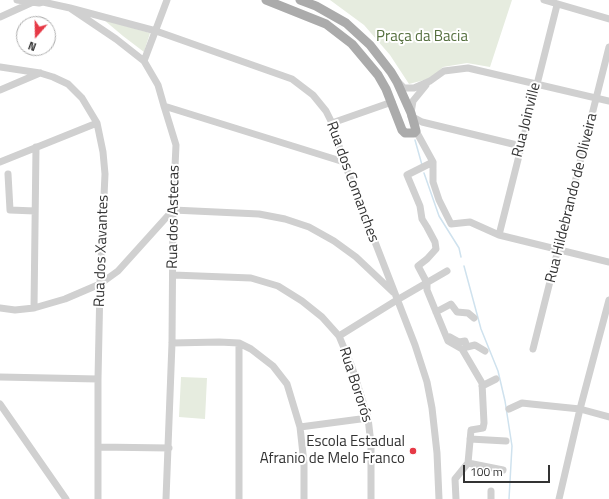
<!DOCTYPE html>
<meta charset="utf-8">
<style>
body{margin:0}
#map{position:relative;width:609px;height:499px;overflow:hidden;background:#fff;font-family:"Titillium Web",sans-serif}
canvas{display:block}
.north{position:absolute;left:16px;top:16px;width:40px;height:40px;box-sizing:border-box;background:#fff;border:1px solid #adadad;border-radius:50%;rotate:200deg;font-size:11px;font-weight:700;line-height:16px;text-align:center;color:#333}
.north::after{content:'';display:block;margin:auto;width:14px;height:18px;background:#e63946;clip-path:polygon(50% 0,100% 100%,50% 72%,0 100%)}
.scale{position:absolute;left:463px;top:465px;width:87px;height:18px;box-sizing:border-box;border:2px solid #333;border-top:0;padding-left:5px;font-size:12px;line-height:14px;white-space:nowrap;color:#333;-webkit-text-stroke:3px #fff;paint-order:stroke}
</style>
<div id="map">
<canvas width="609" height="499"></canvas>
<div class="north">N</div>
<div class="scale">100 m</div>
</div>
<script>
const g = document.querySelector('canvas').getContext('2d');
g.lineJoin = 'round';
function fill(path, color) { g.fillStyle = color; g.fill(path, 'evenodd'); }
const toPath = rows => new Path2D(rows.map(r => 'M' + r).join(''));
function trace(path, color, width, dash) { g.strokeStyle = color; g.lineWidth = width; g.lineCap = dash ? 'butt' : 'round'; g.setLineDash(dash || []); g.stroke(path); }
function label(font, color, halo, rows, align = 'center') {
  g.font = font + ' "Titillium Web",sans-serif'; g.lineWidth = 4; g.setLineDash([]); g.textBaseline = 'middle'; g.strokeStyle = halo; g.fillStyle = color; for (const [text, x, y, turn = 0] of rows) {
    g.save(); g.translate(x, y); g.rotate((+turn || 0) * Math.PI / 180); g.textAlign = isNaN(turn) ? turn : align; if (halo) g.strokeText(text, 0, 0); g.fillText(text, 0, 0); g.restore();
  }
}
fill(toPath([
 [330,0,512,0,490,67,467,63,443,67,432,78,409,84,390,55,364,25],
 [104,20,150,33,144,52,123,36],
 [181,377,207,378,205,419,179,417]
]), '#e6ecdf');
trace(toPath([
 [415,140,422,165],
 [424,173,439,216,459,248,461,257],
 [464,266,481,329,498,371,505,401,512,446,509,499]
]), '#cfe2ee', 1.5);
trace(toPath([
 [17,0,39,3,43,2,70,8,116,39,144,61,158,85,164,106,176,145,173,210,172,343,166,499],
 [544,0,609,19],
 [70,8,156,31,292,79,313,95,326,111,332,123,344,162,415,345,427,382,432,408,437,453,439,499],
 [0,17,33,2],
 [144,61,167,0],
 [0,67,40,73,53,77,68,84,82,98,97,123,103,152,105,174,100,284,98,379,98,499],
 [398,82,404,88,414,88,430,81,444,71,468,68,609,101],
 [0,90,40,73],
 [164,106,344,162],
 [411,113,413,101,426,85],
 [411,116,422,122,521,146],
 [332,123,392,102],
 [416,131,433,162,433,182,439,200,451,224,470,222,499,235,609,262],
 [0,162,97,123],
 [433,162,407,175,420,206,422,219,427,227,435,242,436,249,427,259,418,266,427,283,427,290,448,341,462,349,482,383,484,423,483,428,471,430,468,463,455,479,456,499],
 [8,174,10,210,35,211],
 [499,235,557,5],
 [173,275,251,278,278,286,302,301,322,317,339,336,352,367,368,418,371,444,371,499],
 [0,308,15,310,34,308,65,299,100,284,118,271,173,210,259,214,285,219,309,227,334,241,356,257,393,292],
 [34,308,36,147],
 [436,312,451,304,457,312,468,313,474,318],
 [339,336,397,300,447,271],
 [450,337,459,342,465,341,467,347,475,345,485,351],
 [172,343,219,342,239,343,251,349,273,366,287,384,300,427,304,463,304,499],
 [533,349,609,47],
 [0,377,98,379],
 [482,386,496,379],
 [0,404,66,499],
 [509,409,522,403,531,404,580,409,609,417],
 [300,427,368,418],
 [470,439,506,441],
 [98,447,169,448],
 [468,463,503,470],
 [239,499,239,343],
 [491,499,491,491],
 [559,499,580,409,609,300]
]), '#d0d0d0', 7);
trace(toPath([
 [266,0,326,24,352,44,378,75,386,89,402,130,405,133,414,133,416,131,415,127,411,113,397,82,391,72,370,45,346,23,316,6,300,0]
]), '#ababab', 9);
for (const [x, y, r, color] of [
 [413,451,4,"#e63946"]
]) { const dot = new Path2D(); dot.arc(x, y, r, 0, 2 * Math.PI); g.fillStyle = color; g.fill(dot); trace(dot, '#fff', 1.5); }
label('15px', '#56703f', '#fff', [
 ["Praça da Bacia",422,37]
]);
label('15px', '#333', '#fff', [
 ["Rua Joinville",527,120,-76],
 ["Rua dos Comanches",352,182,70],
 ["Rua Hildebrando de Oliveira",572,198,-76],
 ["Rua dos Astecas",174,217,-89],
 ["Rua dos Xavantes",102,251,-88],
 ["Rua Bororós",355,385,72]
]);
label('15px', '#333', '#fff', [
 ["Escola Estadual",405,442],
 ["Afranio de Melo Franco",405,459]
], 'right');
</script>
